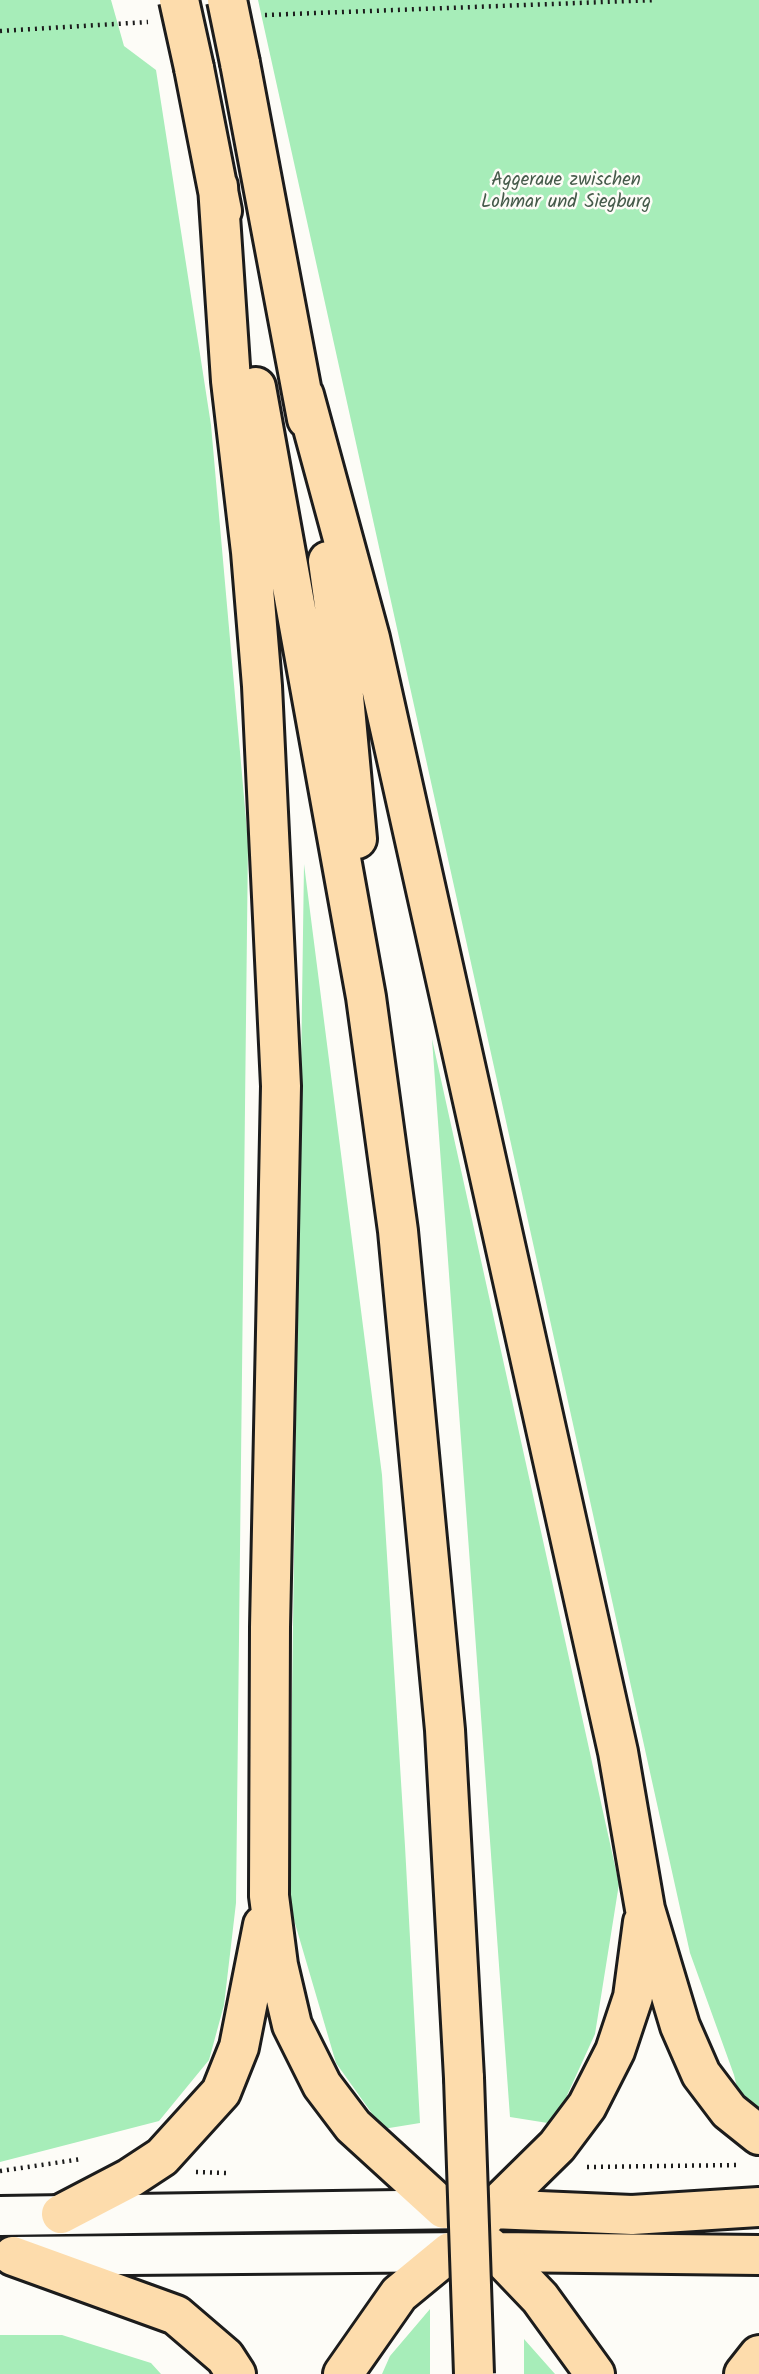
<!DOCTYPE html>
<style>
body{margin:0}
canvas{display:block;background:#fdfcf7}
</style>
<canvas width="759" height="2374"></canvas>
<script>
const g = document.querySelector('canvas').getContext('2d');
g.lineJoin = 'round';
function fill(path, color) { g.fillStyle = color; g.fill(path, 'evenodd'); }
const toPath = rows => new Path2D(rows.map(r => 'M' + r).join(''));
function trace(path, color, width, dash) { g.strokeStyle = color; g.lineWidth = width; g.lineCap = dash ? 'butt' : 'round'; g.setLineDash(dash || []); g.stroke(path); }
function label(font, color, halo, rows, align = 'center') {
  g.font = font + ' Kalam,sans-serif'; g.lineWidth = 5; g.setLineDash([]); g.textBaseline = 'middle'; g.strokeStyle = halo; g.fillStyle = color; for (const [text, x, y, turn = 0] of rows) {
    g.save(); g.translate(x, y); g.rotate((+turn || 0) * Math.PI / 180); g.textAlign = isNaN(turn) ? turn : align; if (halo) g.strokeText(text, 0, 0); g.fillText(text, 0, 0); g.restore();
  }
}
fill(toPath([
 [0,0,111,0,124,46,156,70,211,425,248,842,236,1903,224,2005,209,2060,159,2121,0,2162],
 [258,0,759,0,759,2113,740,2100,734,2075,690,1953],
 [304,864,382,1475,405,1846,420,2123,383,2129,336,2063,289,1903],
 [432,1039,619,1884,595,2034,554,2124,510,2117],
 [430,2309,430,2374,382,2374,390,2356],
 [0,2335,62,2335,151,2363,161,2374,0,2374],
 [524,2339,555,2374,524,2374]
]), '#a7edb9');
const secondary = toPath([
 [0,2216,466,2209],
 [15,2256,470,2252]
]);
const primary = toPath([
 [474,2228,493,2209,632,2215,759,2207],
 [476,2236,496,2252,759,2255]
]);
const trunk = toPath([
 [240,63,307,419],
 [194,68,222,211],
 [218,186,231,381,251,552,262,686,281,1086,270,1627,269,1896,278,1965,292,2025,322,2085,353,2126,444,2209],
 [256,387,366,997,398,1231,445,1730,464,2078],
 [304,395,370,638,618,1752,645,1909,680,2026,701,2074,729,2111,759,2135],
 [328,561,339,642,357,839],
 [493,2209,557,2146,587,2106,615,2051,633,1997,643,1922],
 [61,2214,130,2178,162,2157,221,2092,239,2047,263,1925],
 [496,2252,540,2298,595,2374],
 [13,2256,176,2315,225,2357,236,2374],
 [343,2374,399,2294,450,2252],
 [744,2374,759,2355]
]);
trace(secondary, '#1c1c1c', 44);
trace(primary, '#1c1c1c', 44);
trace(trunk, '#1c1c1c', 44);
trace(toPath([
 [265,15,656,0],
 [0,31,148,22],
 [587,2167,739,2165],
 [0,2171,82,2159],
 [196,2172,226,2173]
]), '#1c1c1c', 4.5, [2, 5]);
trace(secondary, '#fdfcf7', 38);
trace(primary, '#fddcac', 38);
trace(trunk, '#fddcac', 38);
const trunkBridge = toPath([
 [179,0,194,68],
 [227,0,240,63],
 [464,2078,474,2374]
]);
trace(trunkBridge, '#1c1c1c', 44, []);
trace(trunkBridge, '#fddcac', 38);
label('19px', '#465b4b', '#fdfcf7', [
 ["Aggeraue zwischen",566,182],
 ["Lohmar und Siegburg",566,204]
]);
</script>
